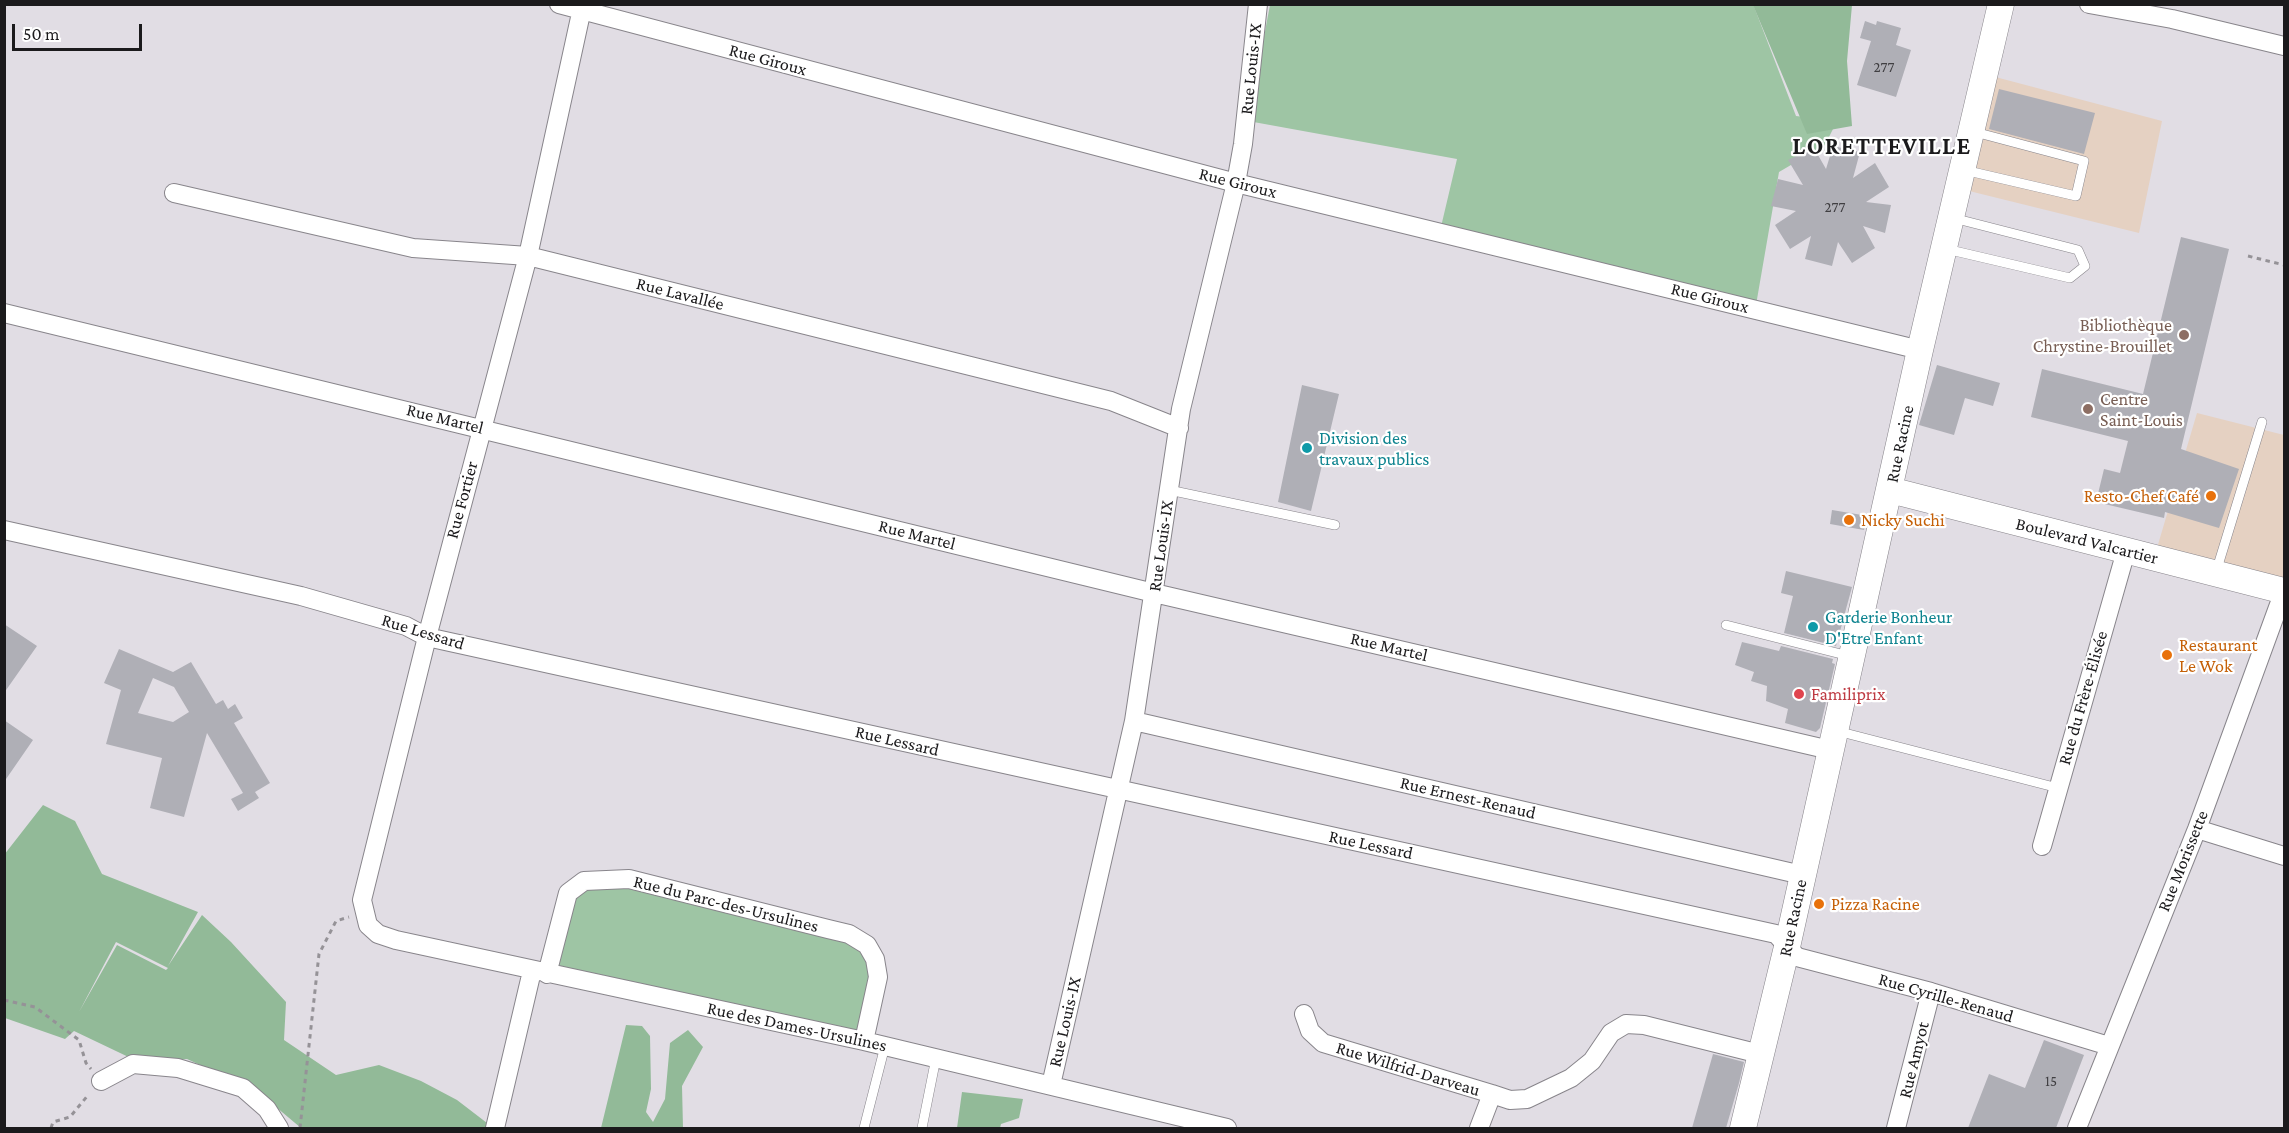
<!DOCTYPE html>
<meta charset="utf-8">
<style>
body{margin:0}
#map{position:relative;width:2289px;height:1133px;overflow:hidden;background:#e1dde4;font-family:"Crimson Pro",serif}
canvas{display:block}
.frame{position:absolute;inset:0;border:6px solid #1b1a1c;pointer-events:none}
.scale{position:absolute;left:12px;top:24px;width:130px;height:27px;box-sizing:border-box;border:3px solid #1b1a1c;border-top:0;padding-left:8px;font-size:18px;line-height:21px;white-space:nowrap;color:#1b1a1c;-webkit-text-stroke:4px #fff;paint-order:stroke}
</style>
<div id="map">
<canvas width="2289" height="1133"></canvas>
<div class="frame"></div>
<div class="scale">50 m</div>
</div>
<script>
const g = document.querySelector('canvas').getContext('2d');
g.lineJoin = 'round';
function fill(path, color) { g.fillStyle = color; g.fill(path, 'evenodd'); }
const toPath = rows => new Path2D(rows.map(r => 'M' + r).join(''));
function trace(path, color, width, dash) { g.strokeStyle = color; g.lineWidth = width; g.lineCap = dash ? 'butt' : 'round'; g.setLineDash(dash || []); g.stroke(path); }
function label(font, color, halo, rows, align = 'center') {
  g.font = font + ' "Crimson Pro",serif'; g.lineWidth = 4.5; g.setLineDash([]); g.textBaseline = 'middle'; g.strokeStyle = halo; g.fillStyle = color; for (const [text, x, y, turn = 0] of rows) {
    g.save(); g.translate(x, y); g.rotate((+turn || 0) * Math.PI / 180); g.textAlign = isNaN(turn) ? turn : align; if (halo) g.strokeText(text, 0, 0); g.fillText(text, 0, 0); g.restore();
  }
}
fill(toPath([
 [1984,74,2162,121,2139,233,1957,188],
 [2197,413,2284,435,2284,591,2154,558]
]), '#e5d1c2');
fill(toPath([
 [1753,4,1796,116,1837,121,1825,145,1779,172,1756,305,1440,231,1457,159,1248,121,1270,5],
 [603,879,828,929,875,959,864,1041,547,974,568,900]
]), '#9ec5a4');
fill(toPath([
 [1753,5,1852,5,1847,61,1852,126,1807,134],
 [43,805,75,821,102,874,198,912,168,966,202,915,231,942,286,1002,284,1040,336,1075,379,1065,421,1081,457,1100,487,1123,488,1128,301,1128,257,1091,187,1059,139,1062,74,1031,65,1039,5,1018,4,855],
 [116,942,168,968,166,970,117,945,79,1012],
 [626,1025,642,1026,650,1036,651,1089,646,1112,653,1122,665,1099,670,1043,688,1030,703,1047,682,1086,683,1128,601,1128],
 [962,1092,1023,1099,1019,1118,1001,1124,1000,1128,957,1128]
]), '#92ba98');
fill(toPath([
 [1865,21,1876,25,1877,21,1901,28,1896,45,1911,50,1896,97,1857,85,1871,41,1860,38],
 [1999,89,2095,113,2084,154,1989,129],
 [1833,146,1860,152,1853,178,1875,163,1889,187,1866,202,1891,205,1885,233,1863,226,1875,248,1852,263,1838,242,1832,266,1805,259,1811,236,1790,249,1775,225,1796,211,1771,206,1778,179,1803,185,1788,160,1814,148,1826,169],
 [2181,237,2229,249,2181,449,2239,469,2219,528,2165,512,2164,518,2096,502,2104,469,2120,473,2128,441,2031,417,2042,369,2143,394],
 [1937,365,2000,383,1993,406,1965,398,1954,435,1919,425],
 [1302,385,1339,394,1311,511,1278,502],
 [1832,510,1868,516,1864,530,1830,524],
 [1786,571,1852,587,1836,646,1784,633,1793,596,1781,593],
 [4,624,37,646,4,693],
 [1742,642,1779,651,1781,646,1833,659,1832,663,1835,664,1820,728,1816,732,1785,723,1788,709,1766,701,1767,686,1751,681,1754,672,1735,665],
 [119,649,173,672,191,662,216,704,223,700,228,709,235,704,243,718,234,723,270,783,255,792,259,798,238,811,231,799,243,793,207,733,184,817,150,808,162,758,106,744,121,690,104,683],
 [153,678,174,687,189,712,173,722,138,713],
 [4,720,33,740,4,782],
 [2044,1040,2084,1055,2056,1128,1968,1128,1989,1074,2025,1088],
 [1713,1054,1744,1062,1739,1083,1726,1128,1692,1128]
]), '#afafb6');
const lane = toPath([
 [1964,170,2076,196,2084,161,1971,131],
 [1946,249,2070,278,2085,266,2078,250,1953,218],
 [1169,490,1335,525],
 [2216,572,2262,422],
 [1726,625,1849,656],
 [1837,731,2058,788],
 [864,1128,885,1046],
 [922,1128,936,1058]
]);
const street = toPath([
 [559,4,1236,183,1920,350],
 [583,4,528,256,427,637,362,900,368,925,378,934,396,940,864,1041,1227,1128],
 [2089,4,2172,19,2284,46],
 [174,193,413,248,528,256,1111,401,1179,428],
 [4,313,1154,593,1830,750],
 [4,530,301,596,406,626,427,637,1776,934,1797,957,1931,992,2109,1046],
 [1134,721,1802,875],
 [2197,829,2284,856],
 [2042,846,2126,551],
 [547,974,568,893,584,881,629,879,828,929,849,934,867,945,875,959,878,977,864,1041],
 [1304,1014,1310,1031,1323,1043,1492,1094,1479,1128],
 [101,1081,133,1064,178,1068,243,1088,267,1109,279,1128],
 [1051,1085,1134,721,1181,409,1236,183,1243,144,1258,4],
 [1492,1094,1510,1100,1527,1099,1571,1078,1592,1061,1611,1033,1626,1024,1644,1025,1760,1054],
 [495,1128,532,971],
 [1896,1128,1931,992],
 [2077,1128,2197,829,2284,591]
]);
const secondary = toPath([
 [1890,490,2284,591],
 [1743,1128,1787,947,1920,350,2001,4]
]);
trace(lane, '#88858b', 10);
trace(street, '#88858b', 20);
trace(secondary, '#88858b', 27);
trace(toPath([
 [2248,256,2284,265],
 [4,1000,35,1007,79,1040,86,1063,91,1069],
 [51,1128,53,1122,70,1117,89,1094],
 [300,1128,319,954,336,921,349,917]
]), '#959297', 3, [4.5, 4.5]);
trace(lane, '#fff', 9);
trace(street, '#fff', 18);
trace(secondary, '#fff', 26);
for (const [x, y, r, color] of [
 [2184,335,6,"#8d6e63"],
 [2088,409,6,"#8d6e63"],
 [1307,448,6,"#0f9aa8"],
 [2211,496,6,"#e8710a"],
 [1849,520,6,"#e8710a"],
 [1813,627,6,"#0f9aa8"],
 [2167,655,6,"#e8710a"],
 [1799,694,6,"#e0444e"],
 [1819,904,6,"#e8710a"]
]) { const dot = new Path2D(); dot.arc(x, y, r, 0, 2 * Math.PI); g.fillStyle = color; g.fill(dot); trace(dot, '#fff', 2); }
label('15px', '#403f42', null, [
 ["277",1884,67],
 ["277",1835,207],
 ["15",2051,1081]
]);
label('18px', '#1b1a1c', '#fff', [
 ["Rue Giroux",768,60,15],
 ["Rue Louis-IX",1251,69,-84],
 ["Rue Giroux",1238,183,14],
 ["Rue Lavallée",680,294,14],
 ["Rue Giroux",1710,298,14],
 ["Rue Martel",445,419,14],
 ["Rue Racine",1900,444,-78],
 ["Rue Fortier",462,500,-75],
 ["Rue Martel",917,535,14],
 ["Boulevard Valcartier",2087,541,14],
 ["Rue Louis-IX",1161,546,-82],
 ["Rue Lessard",423,632,17],
 ["Rue Martel",1389,647,13],
 ["Rue du Frère-Élisée",2083,698,-74],
 ["Rue Lessard",897,741,13],
 ["Rue Ernest-Renaud",1468,798,13],
 ["Rue Lessard",1371,845,12],
 ["Rue Morissette",2183,861,-68],
 ["Rue du Parc-des-Ursulines",726,904,14],
 ["Rue Racine",1793,918,-78],
 ["Rue Cyrille-Renaud",1946,998,16],
 ["Rue Louis-IX",1065,1022,-77],
 ["Rue des Dames-Ursulines",797,1027,12],
 ["Rue Amyot",1914,1060,-76],
 ["Rue Wilfrid-Darveau",1408,1069,17]
]);
label('18px', '#785e54', '#fff', [
 ["Bibliothèque",2172,325],
 ["Chrystine-Brouillet",2172,346],
 ["Centre",2100,399,"left"],
 ["Saint-Louis",2100,420,"left"]
], 'right');
label('18px', '#0d838f', '#fff', [
 ["Division des",1319,438],
 ["travaux publics",1319,459],
 ["Garderie Bonheur",1825,617],
 ["D'Etre Enfant",1825,638]
], 'left');
label('18px', '#c56008', '#fff', [
 ["Resto-Chef Café",2199,496,"right"],
 ["Nicky Suchi",1861,520],
 ["Restaurant",2179,645],
 ["Le Wok",2179,666],
 ["Pizza Racine",1831,904]
], 'left');
label('18px', '#be3a42', '#fff', [
 ["Familiprix",1811,694]
], 'left');
g.letterSpacing = '1.5px';
label('bold 24px', '#1b1a1c', '#fff', [
 ["LORETTEVILLE",1882,147]
]);
g.letterSpacing = '0px';
</script>
